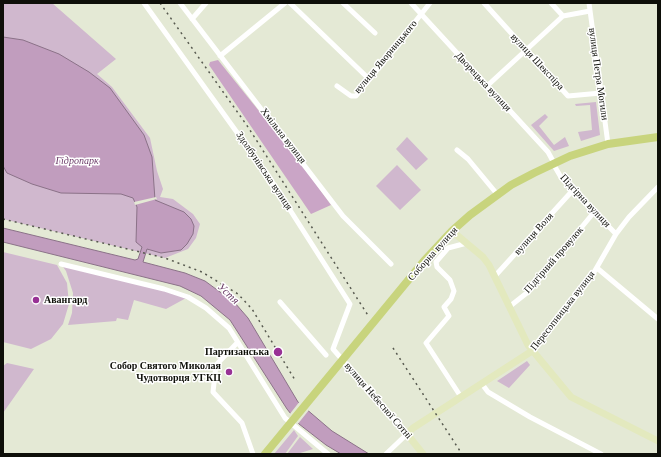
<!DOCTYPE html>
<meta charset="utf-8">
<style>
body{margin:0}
#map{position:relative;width:661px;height:457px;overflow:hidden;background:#e4e9d5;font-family:Georgia,serif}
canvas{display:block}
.frame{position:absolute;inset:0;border:4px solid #0e0f09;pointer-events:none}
</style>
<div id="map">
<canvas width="661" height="457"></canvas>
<div class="frame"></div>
</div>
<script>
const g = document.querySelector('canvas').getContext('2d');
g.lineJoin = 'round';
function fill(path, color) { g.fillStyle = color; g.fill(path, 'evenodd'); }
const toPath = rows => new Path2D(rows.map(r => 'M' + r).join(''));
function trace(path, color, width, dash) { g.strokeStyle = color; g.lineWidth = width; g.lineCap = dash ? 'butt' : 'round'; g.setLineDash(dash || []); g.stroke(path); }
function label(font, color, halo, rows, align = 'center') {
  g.font = font + ' Georgia,serif'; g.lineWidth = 3; g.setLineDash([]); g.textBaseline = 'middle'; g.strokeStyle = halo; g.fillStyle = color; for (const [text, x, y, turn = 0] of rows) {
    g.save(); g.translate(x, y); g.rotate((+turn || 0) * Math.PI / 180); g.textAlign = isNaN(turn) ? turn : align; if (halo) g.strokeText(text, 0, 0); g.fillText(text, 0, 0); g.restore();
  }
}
fill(toPath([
 [3,3,52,3,116,59,97,74,112,87,150,138,157,171,163,189,160,197,173,199,193,214,200,224,196,238,188,249,165,258,3,219],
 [596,102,600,135,581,141,578,132,592,130,590,105,576,106,575,104],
 [545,114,548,117,539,126,554,145,565,137,569,146,554,151,531,125],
 [407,137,428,159,416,170,396,149],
 [397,165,421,190,400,210,376,186],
 [3,252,57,265,67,283,69,304,63,324,51,339,31,349,3,342],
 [61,264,188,297,166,309,134,300,128,320,117,318,116,321,68,325,72,313,73,293,66,271],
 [527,361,530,365,509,388,497,381],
 [7,363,34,369,3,413,3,366],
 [294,430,298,436,285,454,274,454],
 [300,437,313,449,297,454,287,454]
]), '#d0b8ce');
fill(toPath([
 [218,60,300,162,331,205,311,214,209,65,210,62]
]), '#caa5c6');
const water = toPath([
 [3,37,23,40,59,54,89,72,110,88,144,135,152,157,155,200,184,212,191,219,194,226,193,234,187,244,181,250,161,253,147,249,143,262,185,273,205,281,235,303,248,318,298,402,332,431,369,454,341,454,326,445,299,424,287,409,230,320,201,296,180,286,3,242,3,228,135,260,138,259,142,247,136,242,137,207,133,198,121,194,61,193,32,184,7,173,3,166,3,37]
]);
fill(water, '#c19dbe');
trace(water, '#8b7288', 1);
fill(toPath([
 [156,197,157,199,135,205,134,202],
 [300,401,309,410,297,425,289,415]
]), '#e4e9d5');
trace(toPath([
 [144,3,269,177,350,304,333,349,407,434,386,454],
 [180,3,343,216,391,264],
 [290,3,369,79],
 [343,3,375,33],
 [411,3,548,152,554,163],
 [484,3,568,96,601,93],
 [551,3,563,16],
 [589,3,608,144],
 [563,16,590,11],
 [192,19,206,3],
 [220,56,285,3],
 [337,86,351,96,356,96,430,3],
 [487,86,563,16],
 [457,150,468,159,497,194],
 [555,167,562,179,616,234],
 [61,264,164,289,188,297,206,308,229,328,285,418,328,454],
 [597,268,658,319],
 [495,276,573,190],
 [280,302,326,355],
 [509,307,528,292,595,211],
 [237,343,216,365,213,392,242,423,253,454],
 [532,351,593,274,616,234,629,217,658,187],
 [482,384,488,392,530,417,601,454],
 [461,397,426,343,449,316,444,307,451,299,454,291,450,280,437,267,436,262,448,248,467,243]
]), '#fff', 5);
trace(toPath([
 [452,231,483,257,489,265,528,345,571,397,658,441],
 [423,454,407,434,413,428,532,351]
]), '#e3e9be', 7);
trace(toPath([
 [265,454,424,261,452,231,470,215,511,185,534,173,570,156,608,144,658,137]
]), '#c8d47d', 8);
trace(toPath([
 [160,3,248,127,369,317],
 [3,219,165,258,202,272,238,294,252,309,295,380],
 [393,348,462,454]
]), '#57594f', 1.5, [2, 4]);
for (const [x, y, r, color] of [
 [36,300,4,"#983195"],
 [278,352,5,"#983195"],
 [229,372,4,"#983195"]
]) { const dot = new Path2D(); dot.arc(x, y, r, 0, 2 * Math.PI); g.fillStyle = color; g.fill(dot); trace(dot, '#fff', 1.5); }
label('10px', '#0e0f09', '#fff', [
 ["вулиця Яворницького",386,57,-50],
 ["вулиця Шекспіра",537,62,47],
 ["вулиця Петра Могили",598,74,82],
 ["Дворецька вулиця",483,82,47],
 ["Хмільна вулиця",283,136,52],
 ["Здолбунівська вулиця",264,171,56],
 ["Підгірна вулиця",585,201,47],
 ["вулиця Воля",534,234,-48],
 ["Соборна вулиця",433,254,-48],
 ["Підгірний провулок",554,260,-49],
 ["Пересопницька вулиця",563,311,-52],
 ["вулиця Небесної Сотні",378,401,49]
]);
label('italic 10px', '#6d3d6a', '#fff', [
 ["Гідропарк",77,161]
]);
label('bold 10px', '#0e0f09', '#fff', [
 ["Авангард",44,300,"left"],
 ["Партизанська",269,352],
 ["Собор Святого Миколая",221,366],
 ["Чудотворця УГКЦ",221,378]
], 'right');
label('italic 11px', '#673864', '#fff', [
 ["Устя",228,294,43]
]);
</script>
